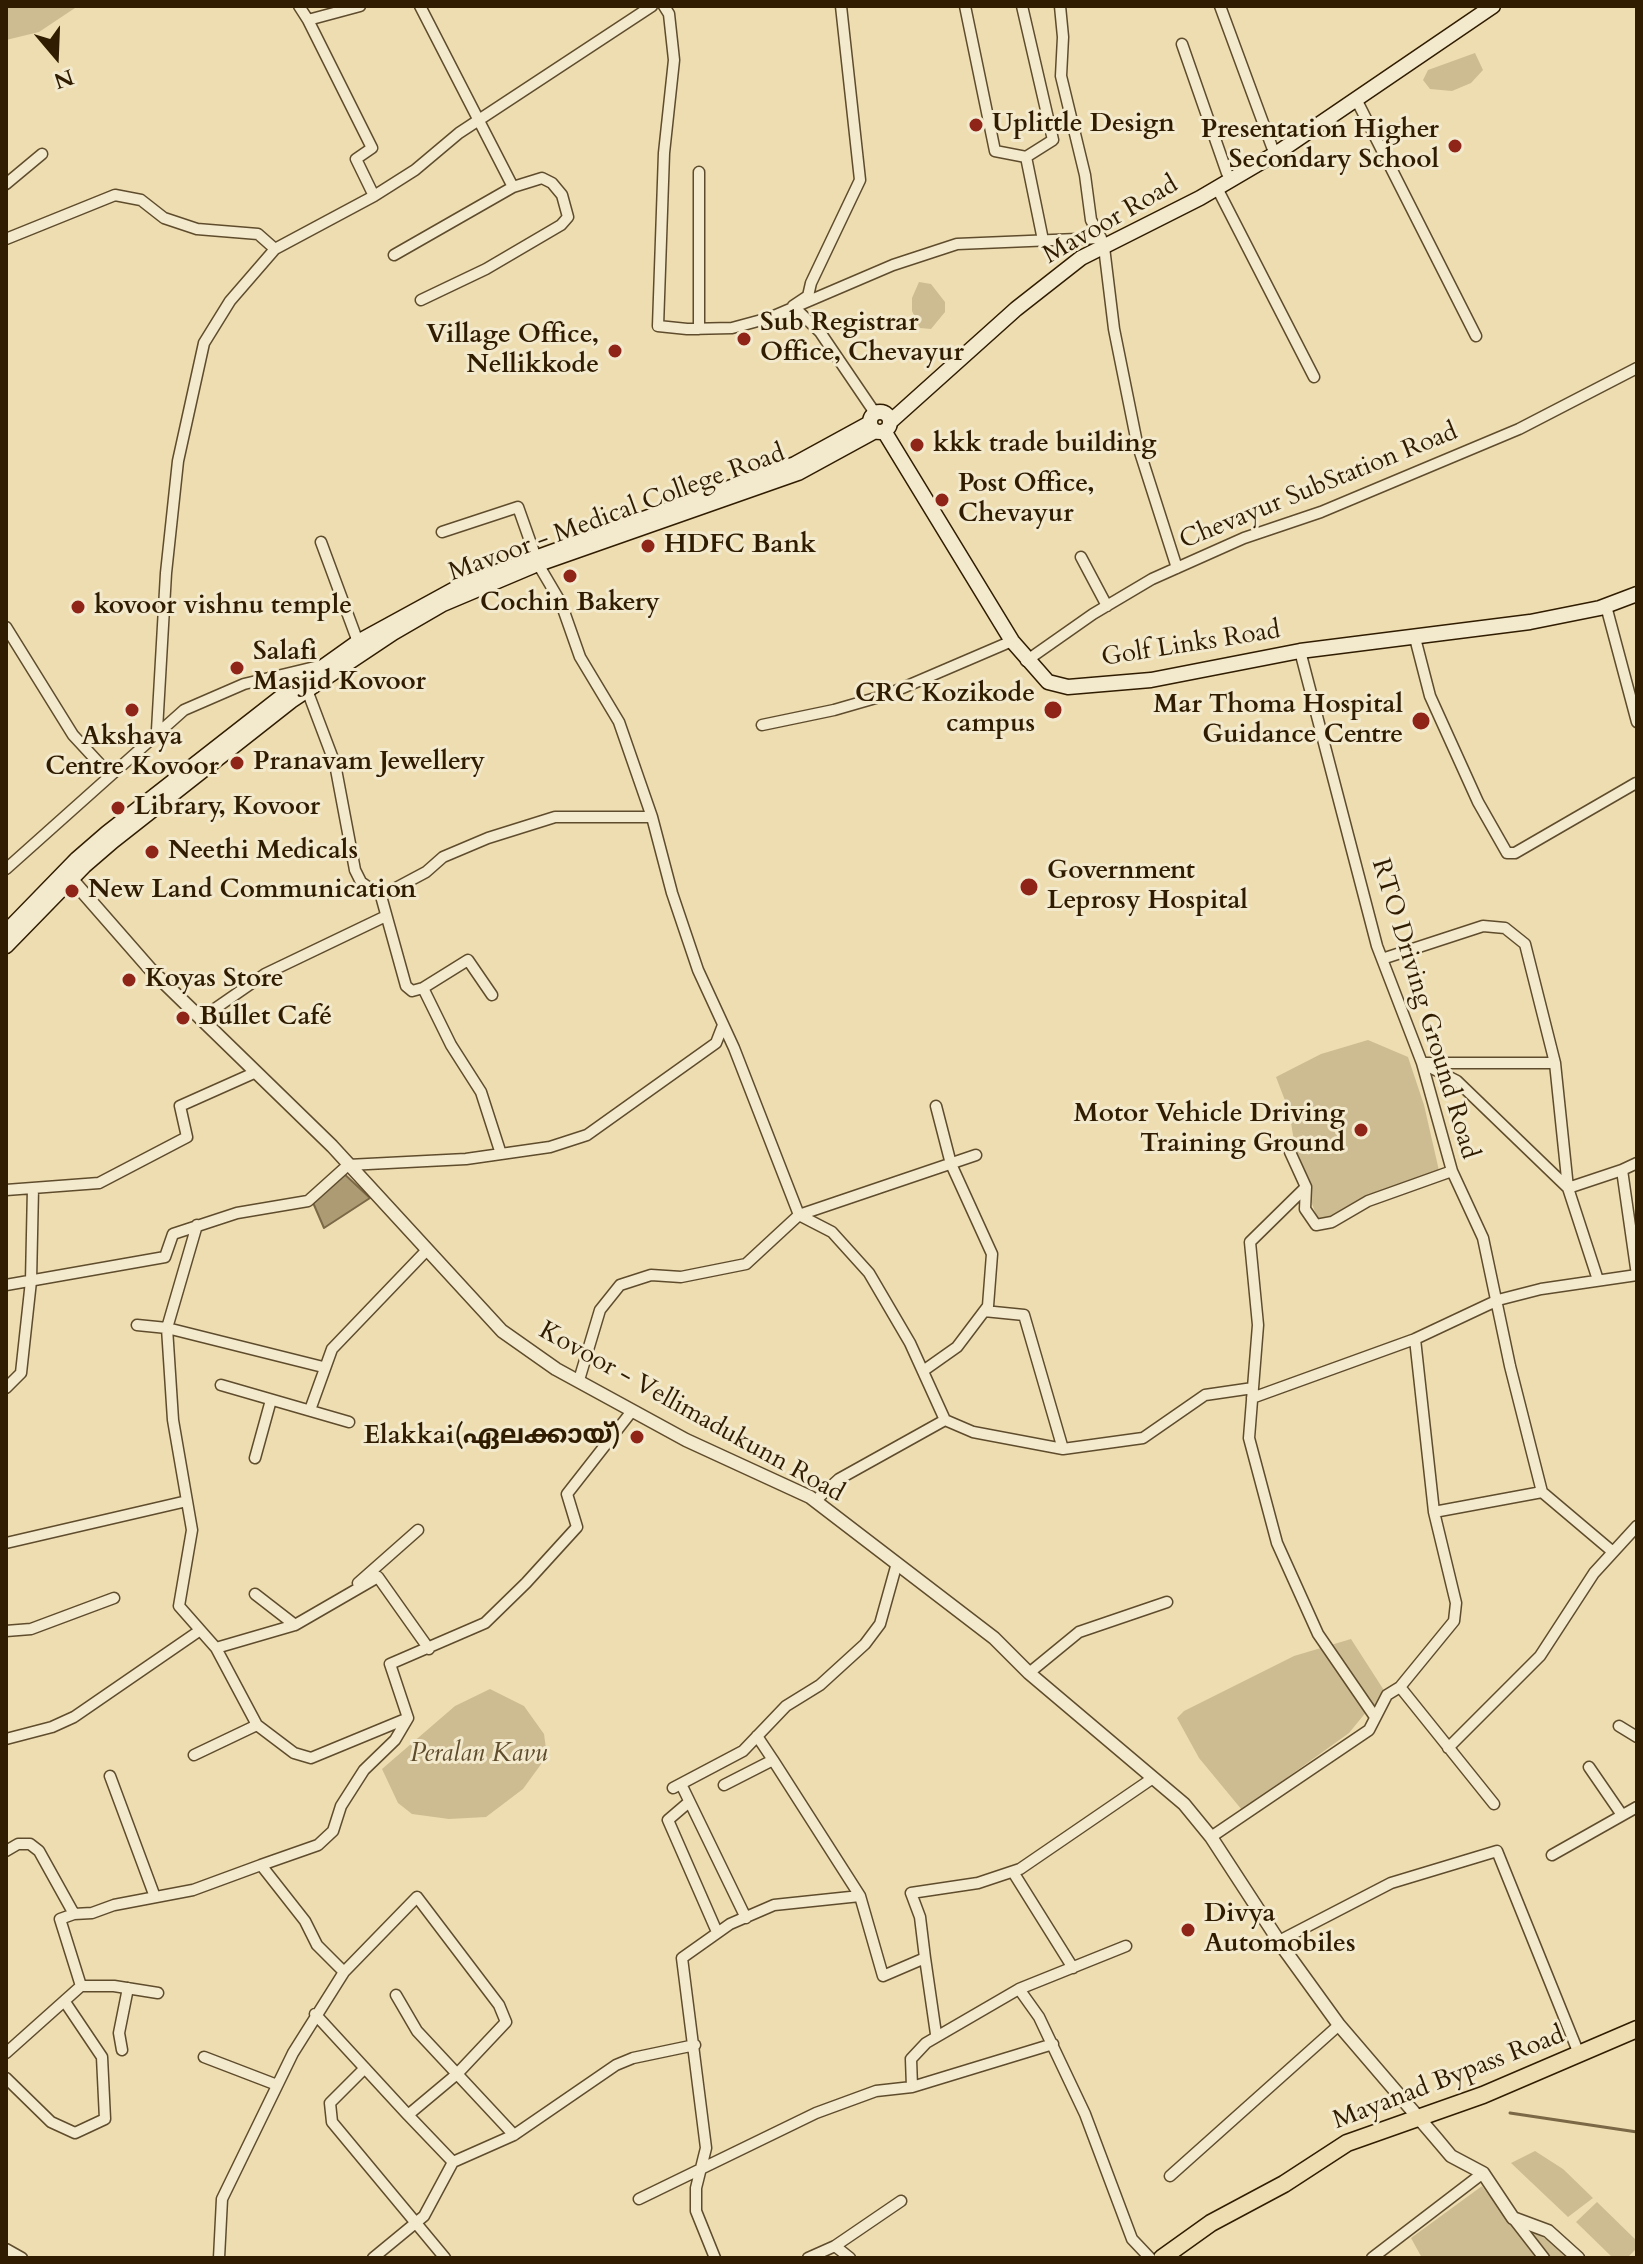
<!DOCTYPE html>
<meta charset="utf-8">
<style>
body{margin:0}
#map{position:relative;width:1643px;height:2264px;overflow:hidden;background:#edddb0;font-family:Cardo,serif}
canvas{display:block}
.frame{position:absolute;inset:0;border:8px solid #301c01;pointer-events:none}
.north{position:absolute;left:16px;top:16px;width:80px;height:80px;-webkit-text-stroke:6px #f3e9cc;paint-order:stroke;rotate:161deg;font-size:22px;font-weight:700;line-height:32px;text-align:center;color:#301c01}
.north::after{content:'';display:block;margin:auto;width:28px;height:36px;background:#301c01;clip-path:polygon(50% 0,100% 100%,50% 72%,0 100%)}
</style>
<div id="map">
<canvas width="1643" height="2264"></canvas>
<div class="frame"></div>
<div class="north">N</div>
</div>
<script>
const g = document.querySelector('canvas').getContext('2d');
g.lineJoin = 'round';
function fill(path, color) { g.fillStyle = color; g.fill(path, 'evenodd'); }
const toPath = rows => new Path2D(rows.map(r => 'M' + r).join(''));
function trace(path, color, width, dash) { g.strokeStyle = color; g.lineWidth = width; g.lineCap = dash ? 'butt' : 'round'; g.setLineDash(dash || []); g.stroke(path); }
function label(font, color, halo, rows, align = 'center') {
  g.font = font + ' Cardo,"Noto Sans Malayalam",serif'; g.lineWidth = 6; g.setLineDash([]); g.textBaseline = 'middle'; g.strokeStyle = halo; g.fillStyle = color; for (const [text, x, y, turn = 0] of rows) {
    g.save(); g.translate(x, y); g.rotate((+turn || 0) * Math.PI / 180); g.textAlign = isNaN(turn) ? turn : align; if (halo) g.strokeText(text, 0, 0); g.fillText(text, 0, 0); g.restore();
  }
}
fill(toPath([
 [6,6,78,6,39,32,6,40],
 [1475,53,1483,70,1471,83,1452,91,1430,89,1423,80,1428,70],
 [919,282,931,284,945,302,945,312,931,329,920,328,912,311,912,298],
 [1368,1040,1408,1057,1424,1105,1440,1175,1319,1223,1298,1165,1289,1111,1276,1077,1321,1054],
 [1351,1639,1387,1695,1367,1711,1349,1733,1242,1810,1199,1758,1177,1718,1184,1711,1294,1656],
 [490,1689,524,1706,544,1734,547,1756,523,1789,486,1817,449,1819,412,1814,398,1803,382,1769,455,1706],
 [1535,2151,1563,2169,1593,2198,1568,2217,1511,2163],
 [1482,2186,1536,2258,1422,2258,1411,2238],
 [1597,2202,1637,2241,1637,2248,1627,2258,1613,2258,1576,2222],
 [1530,2230,1551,2242,1571,2258,1551,2258]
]), '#cdbc92');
const water = toPath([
 [340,1170,370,1198,324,1228,311,1198,340,1170]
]);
fill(water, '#ad9b74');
trace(water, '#7b6846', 2);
trace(toPath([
 [1510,2113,1637,2132]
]), '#7b6846', 3);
const minor = toPath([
 [299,6,308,20,360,6],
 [420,6,513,187,542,178,552,183,562,195,568,217,561,225,486,269,421,300],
 [664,6,669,14,674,60,664,153,658,326,687,329,732,328,769,318,893,265,957,244,1101,238,1091,220,1085,175,1061,76,1063,37,1060,6],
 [841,6,860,180,811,283,808,296,793,306,820,332,875,413],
 [965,6,995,151,1026,157,1043,240],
 [1022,6,1053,140,1026,157],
 [1220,6,1272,147],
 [308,20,372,148,356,159,374,196],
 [1182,44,1227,173],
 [1356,99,1476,336],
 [6,184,42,154],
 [1217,188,1314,377],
 [6,239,115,195,141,200,164,218,197,229,258,234,275,249],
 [1104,247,1114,329,1137,443,1177,568],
 [394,255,513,187],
 [699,329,699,172],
 [442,532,518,507,535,555],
 [321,542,358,642],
 [1081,557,1107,606],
 [538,564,561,603,580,657,619,722,652,817,672,893,698,970,734,1048,799,1215,976,1155],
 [1606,606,1637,722],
 [6,627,73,735,110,775],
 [1415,638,1430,696,1478,802,1507,853,1515,853,1636,783],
 [1300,651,1377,946,1422,1063,1452,1171,1483,1238,1510,1366,1542,1492,1434,1512],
 [1026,661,1093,614,1152,579,1244,538,1321,512,1519,429,1637,368],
 [307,690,335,764,355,870,361,882,381,896,406,986,412,991,423,988,468,960,492,995],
 [762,725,834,710,886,695,1012,641],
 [157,730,166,573,178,461,204,343,230,301,275,249,374,196,415,170,459,133,652,6],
 [6,869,184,710,244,684,319,666],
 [381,896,426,872,443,857,488,838,555,817,652,817],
 [1382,959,1483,926,1505,928,1525,944,1555,1063,1568,1188,1622,1170,1637,1275],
 [423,988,451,1045,481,1092,501,1154],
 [200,1019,265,974,386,916],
 [1422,1063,1457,1081,1568,1188,1598,1280],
 [1424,1063,1555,1063],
 [1290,1152,1306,1187,1305,1209,1316,1225,1332,1222,1368,1201,1452,1171],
 [1622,1170,1637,1163],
 [1306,1187,1250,1242,1258,1325,1249,1438,1277,1543,1318,1634,1375,1717],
 [6,1190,99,1183,187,1137,180,1106,254,1073],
 [197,1225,167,1328,173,1420,192,1530,179,1606,216,1648,257,1725,294,1753,311,1758,408,1718],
 [6,1285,165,1257,173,1234,237,1213,308,1201,348,1165,466,1159,550,1147,587,1135,716,1043,723,1025],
 [984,1311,1024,1315,1063,1449],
 [137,1325,167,1328,323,1367],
 [923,1371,957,1347,988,1306,992,1254,951,1164,936,1106],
 [579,1380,600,1310,620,1285,651,1275,681,1277,746,1264,799,1215,832,1232,869,1273,910,1343,945,1420,973,1432,1063,1449,1143,1438,1205,1395,1253,1388],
 [221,1385,349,1422],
 [6,1388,21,1373,31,1281,33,1188],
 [1252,1398,1415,1339,1498,1300,1541,1289,1637,1275],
 [310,1410,332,1349,426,1251],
 [255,1458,271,1400],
 [1542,1492,1613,1552],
 [815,1501,839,1479,945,1420],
 [6,1543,187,1501],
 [358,1583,418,1530],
 [255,1594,295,1625,378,1577,429,1649],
 [6,1631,31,1629,114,1598],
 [216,1648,295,1625],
 [1029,1673,1079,1632,1167,1602],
 [1400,1687,1454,1621,1456,1603,1434,1512,1415,1339],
 [1619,1726,1637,1737],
 [6,1739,52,1727,74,1717,199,1631],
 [1448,1748,1540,1656,1594,1573,1637,1526],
 [194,1755,257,1725],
 [773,1760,860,1896,883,1976,925,1958,920,1917,911,1893,978,1883,1020,1869,1153,1778],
 [1589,1767,1622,1815],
 [110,1776,155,1897],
 [681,1784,746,1918],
 [724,1785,773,1760,757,1736],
 [673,1788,743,1751,786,1706,820,1685,865,1644,880,1624,897,1563],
 [689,1802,668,1820,717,1932],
 [1211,1837,1369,1730,1387,1695,1400,1687,1494,1804],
 [6,1851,18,1844,30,1844,39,1851,74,1914,92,1913,114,1905,193,1890,261,1865,305,1921,317,1945,344,1972,293,2053,222,2199,219,2258],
 [1552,1855,1637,1807],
 [261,1865,318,1845,333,1831,341,1806,364,1770,395,1740,408,1718,390,1664,485,1623,526,1583,577,1527,567,1494,632,1411],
 [1013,1872,1073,1968],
 [1279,1941,1391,1883,1497,1851,1579,2054],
 [925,1958,936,2034],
 [344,1972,417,1897,499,2005,506,2022,457,2074,408,2115,453,2162],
 [81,1986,114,1986,158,1993],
 [1019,1989,1126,1946],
 [396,1995,417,2031,514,2135],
 [315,2014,408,2115],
 [122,2050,119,2033,128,1988],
 [6,2053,81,1986,60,1919,74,1914],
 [204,2057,277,2085],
 [365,2068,330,2103,332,2122,445,2258],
 [6,2078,51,2122,75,2133,105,2119,102,2057,65,2002],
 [912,2087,1053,2044],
 [1170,2176,1339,2025],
 [639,2199,816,2113,876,2091,912,2087,911,2059,926,2043,1019,1989,1039,2017,1085,2114,1132,2239,1150,2258],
 [1513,2218,1544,2258],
 [835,2246,901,2201],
 [6,2249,22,2258],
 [373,2258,424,2216,453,2162,514,2135,616,2065,633,2058,695,2045],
 [715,2258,696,2211,696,2188,706,2148,682,1958,730,1924,774,1905,860,1896],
 [808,2258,835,2246,850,2258],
 [1372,2258,1483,2173]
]);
const tertiary = toPath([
 [67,874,151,970,332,1146,502,1331,556,1369,686,1440,810,1497,994,1638,1029,1673,1184,1804,1211,1837,1284,1949,1339,2025,1435,2137,1451,2156,1483,2173,1513,2218,1548,2231,1578,2258]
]);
const secondary = toPath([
 '870 422a10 10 0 1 1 20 0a10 10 0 1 1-20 0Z',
 [890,422,1016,309,1081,258,1200,198,1280,151,1493,6],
 [884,431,1012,641,1048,682,1068,687,1151,680,1300,651,1530,622,1600,608,1637,594],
 [6,932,77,859,107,833,285,694,358,642,466,583,795,464,870,423],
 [6,946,84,866,113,841,291,701,393,633,443,604,533,566,798,473,875,431]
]);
const primary = toPath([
 [1162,2258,1211,2223,1284,2184,1347,2143,1483,2095,1637,2029]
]);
trace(minor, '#5f4c2d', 13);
trace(tertiary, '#5f4c2d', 15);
trace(secondary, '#301c01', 17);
trace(primary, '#301c01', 19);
trace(minor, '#f3e9cc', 10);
trace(tertiary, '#f3e9cc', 12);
trace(secondary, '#f3e9cc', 14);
trace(primary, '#edddb0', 16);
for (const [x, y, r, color] of [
 [976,125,8,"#8f2418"],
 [1455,146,8,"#8f2418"],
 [744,339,8,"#8f2418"],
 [615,351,8,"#8f2418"],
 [917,445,8,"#8f2418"],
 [942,500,8,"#8f2418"],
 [648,546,8,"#8f2418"],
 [570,576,8,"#8f2418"],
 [78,607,8,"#8f2418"],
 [237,668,8,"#8f2418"],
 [132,710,8,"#8f2418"],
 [1053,710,10,"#8f2418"],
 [1421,721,10,"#8f2418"],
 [237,763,8,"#8f2418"],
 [118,808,8,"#8f2418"],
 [152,852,8,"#8f2418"],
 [1029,887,10,"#8f2418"],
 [72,891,8,"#8f2418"],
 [129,980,8,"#8f2418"],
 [183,1018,8,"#8f2418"],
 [1361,1130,8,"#8f2418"],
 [637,1437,8,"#8f2418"],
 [1188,1930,8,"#8f2418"]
]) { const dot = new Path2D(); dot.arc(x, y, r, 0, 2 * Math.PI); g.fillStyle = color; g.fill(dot); trace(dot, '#f3e9cc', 3); }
label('bold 26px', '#301c01', '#f3e9cc', [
 ["Uplittle Design",992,125],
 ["Presentation Higher",1439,131,"right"],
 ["Secondary School",1439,161,"right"],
 ["Sub Registrar",760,324],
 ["Office, Chevayur",760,354],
 ["Village Office,",599,336,"right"],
 ["Nellikkode",599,366,"right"],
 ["kkk trade building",933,445],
 ["Post Office,",958,485],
 ["Chevayur",958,515],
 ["HDFC Bank",664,546],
 ["Cochin Bakery",570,604,"center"],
 ["kovoor vishnu temple",94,607],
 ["Salafi",253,653],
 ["Masjid Kovoor",253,683],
 ["CRC Kozikode",1035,695,"right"],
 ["campus",1035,725,"right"],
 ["Mar Thoma Hospital",1403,706,"right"],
 ["Guidance Centre",1403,736,"right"],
 ["Akshaya",132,738,"center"],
 ["Centre Kovoor",132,768,"center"],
 ["Pranavam Jewellery",253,763],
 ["Library, Kovoor",134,808],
 ["Neethi Medicals",168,852],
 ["Government",1047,872],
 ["Leprosy Hospital",1047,902],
 ["New Land Communication",88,891],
 ["Koyas Store",145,980],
 ["Bullet Café",199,1018],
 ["Motor Vehicle Driving",1345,1115,"right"],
 ["Training Ground",1345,1145,"right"],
 ["Elakkai(ഏലക്കായ്)",621,1437,"right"],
 ["Divya",1204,1915],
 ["Automobiles",1204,1945]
], 'left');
label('26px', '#301c01', '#f3e9cc', [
 ["Mavoor Road",1111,221,-30],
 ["Chevayur SubStation Road",1319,487,-22],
 ["Mavoor - Medical College Road",617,514,-20],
 ["Golf Links Road",1191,645,-9],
 ["RTO Driving Ground Road",1424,1009,73],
 ["Kovoor - Vellimadukunn Road",691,1413,29],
 ["Mayanad Bypass Road",1449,2079,-21]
]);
label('italic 26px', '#5f4c2c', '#f3e9cc', [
 ["Peralan Kavu",479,1755]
]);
</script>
